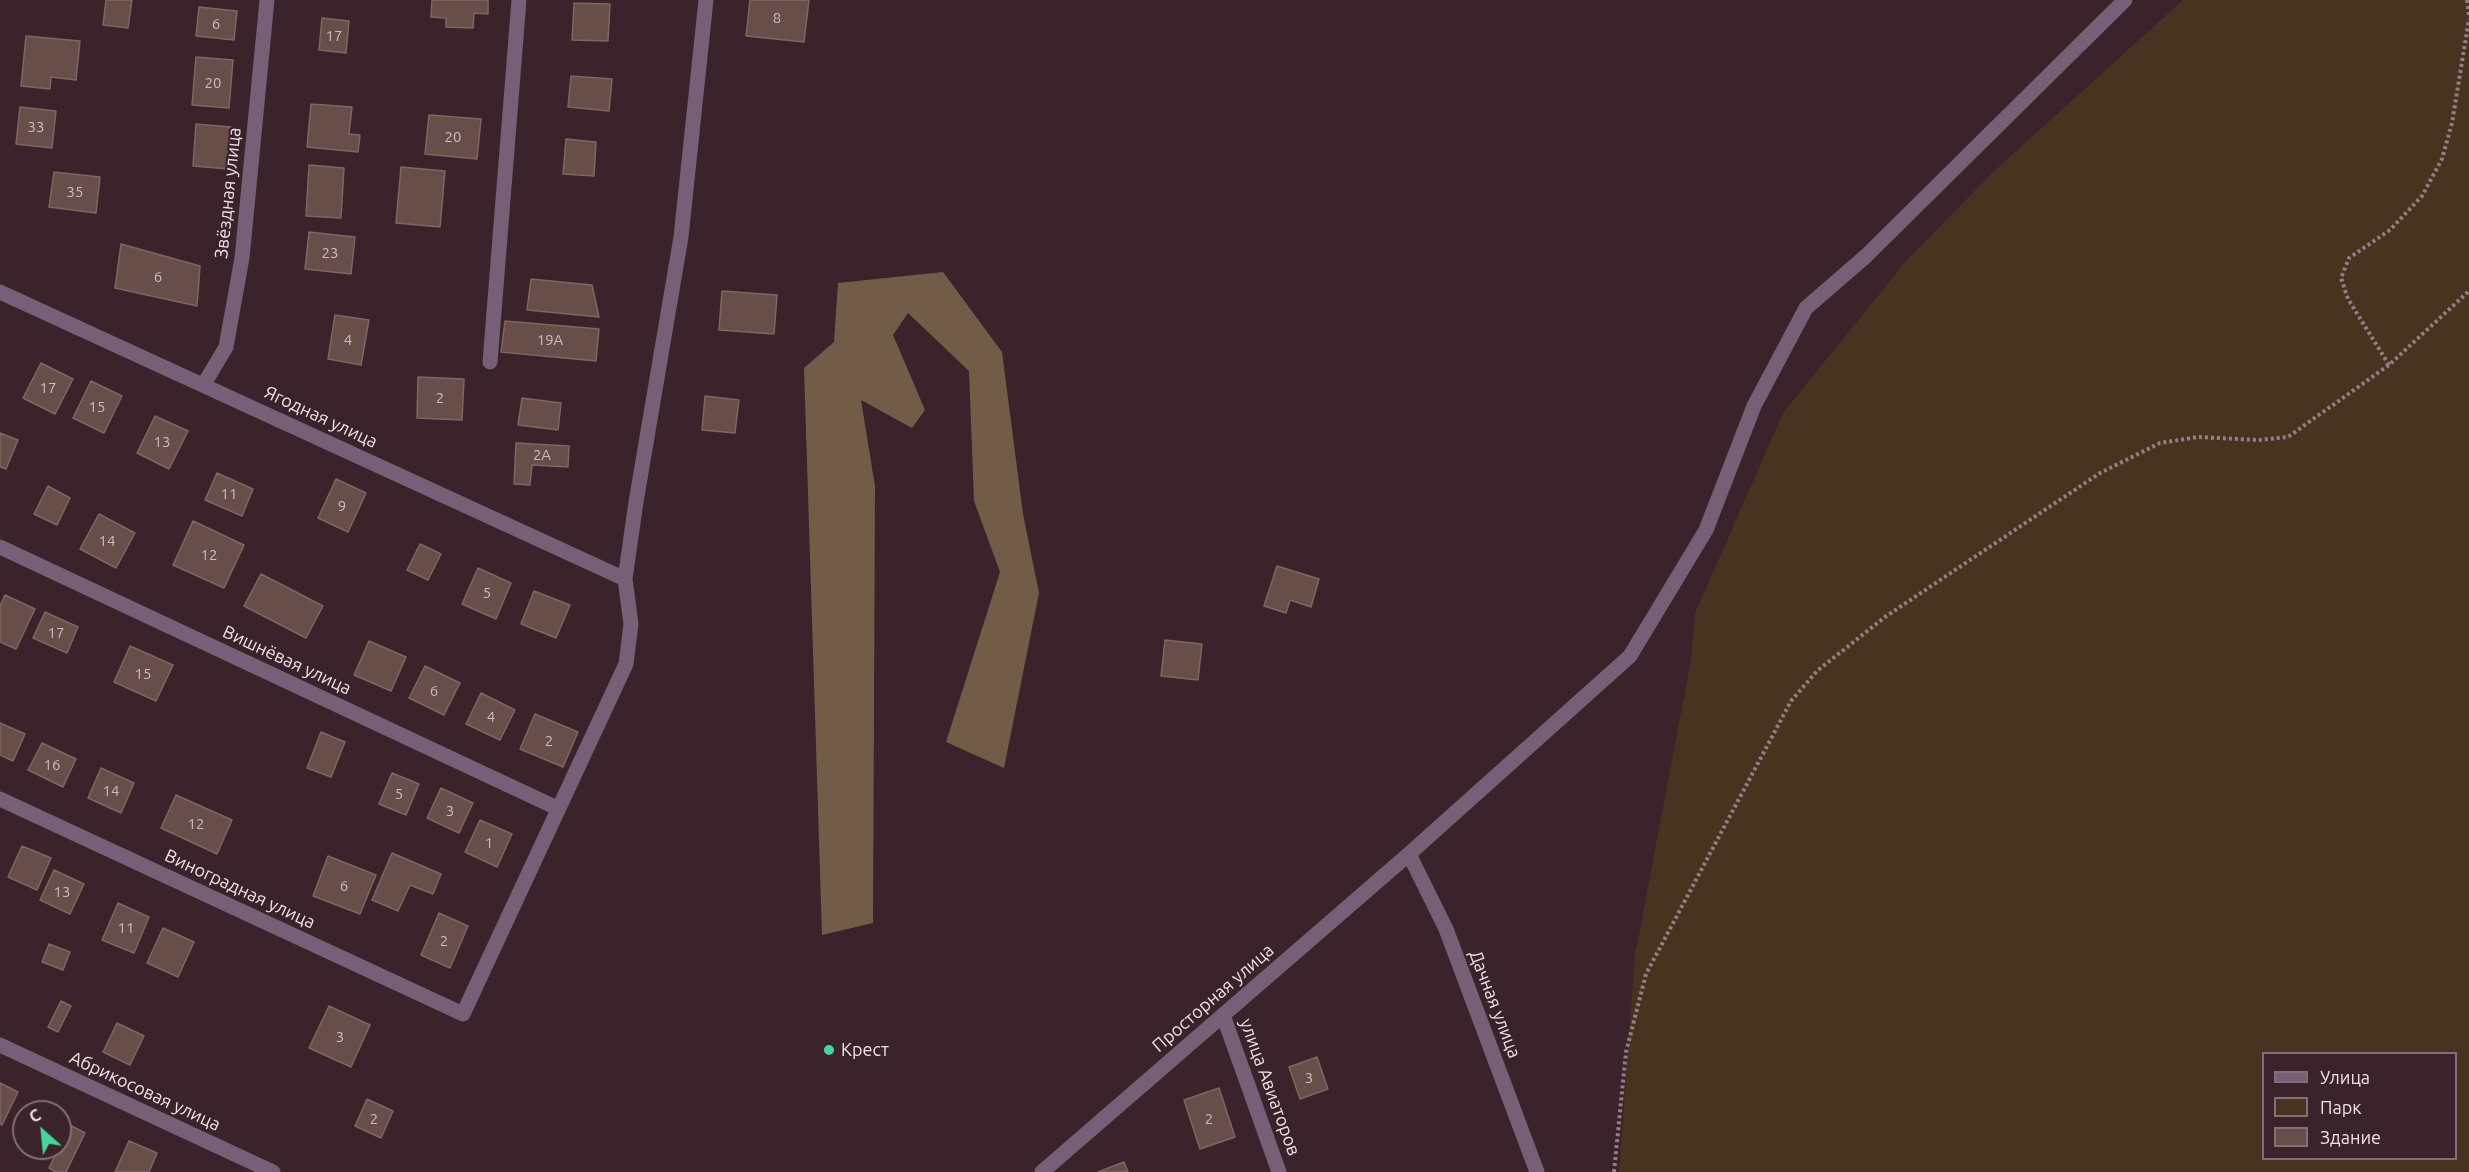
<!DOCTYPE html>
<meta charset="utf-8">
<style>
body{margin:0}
#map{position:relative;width:2469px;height:1172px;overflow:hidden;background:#3a232b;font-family:Ubuntu,sans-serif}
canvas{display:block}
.legend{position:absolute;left:2262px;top:1052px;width:195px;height:108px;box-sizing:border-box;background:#3a232b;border:2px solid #836f76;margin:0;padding:8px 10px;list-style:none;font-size:18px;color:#f1e1e6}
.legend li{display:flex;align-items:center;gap:12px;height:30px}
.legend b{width:30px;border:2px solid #836f76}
.north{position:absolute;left:12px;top:1100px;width:60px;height:60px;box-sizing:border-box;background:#3a232b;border:2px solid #836f76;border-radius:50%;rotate:333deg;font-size:16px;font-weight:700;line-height:24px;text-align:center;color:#f1e1e6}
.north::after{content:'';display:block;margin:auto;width:21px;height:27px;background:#48d49d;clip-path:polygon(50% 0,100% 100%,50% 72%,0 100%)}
</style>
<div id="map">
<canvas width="2469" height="1172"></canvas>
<ul class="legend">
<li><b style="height:8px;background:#765f77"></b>Улица</li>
<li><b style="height:16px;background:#473320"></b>Парк</li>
<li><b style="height:16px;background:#684e49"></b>Здание</li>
</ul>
<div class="north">С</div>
</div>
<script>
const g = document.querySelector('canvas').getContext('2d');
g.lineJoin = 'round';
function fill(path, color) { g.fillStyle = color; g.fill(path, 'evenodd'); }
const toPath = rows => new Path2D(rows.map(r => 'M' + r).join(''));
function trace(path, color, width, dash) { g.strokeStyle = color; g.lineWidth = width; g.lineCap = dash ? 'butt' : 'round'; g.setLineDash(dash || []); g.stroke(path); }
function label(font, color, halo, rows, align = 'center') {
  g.font = font + ' Ubuntu,sans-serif'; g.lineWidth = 4.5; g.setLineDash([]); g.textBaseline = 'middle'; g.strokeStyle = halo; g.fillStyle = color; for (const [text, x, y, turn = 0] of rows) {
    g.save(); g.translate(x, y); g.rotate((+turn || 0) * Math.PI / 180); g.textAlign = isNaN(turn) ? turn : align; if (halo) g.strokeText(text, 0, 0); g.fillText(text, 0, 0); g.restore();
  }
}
fill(toPath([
 [2183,0,2469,0,2469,1172,1619,1172,1635,955,1691,660,1695,613,1783,413,1906,261,1993,172],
 [2264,1054,2456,1054,2456,1158,2264,1158]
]), '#473320');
fill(toPath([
 [943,272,1002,352,1023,514,1039,593,1004,768,946,742,1000,572,974,501,969,371,908,313,893,335,925,410,912,428,861,400,875,486,873,923,822,935,804,368,834,342,838,283]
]), '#735c47');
const building = toPath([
 [106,0,132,0,128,28,103,25,106,0],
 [432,0,488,0,488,14,474,13,473,28,446,27,446,18,431,17,432,0],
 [750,0,809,0,804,42,746,36,750,0],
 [574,3,610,4,608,41,572,40,574,3],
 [199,7,237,11,234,40,196,36,199,7],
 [322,18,349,21,346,53,319,50,322,18],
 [26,36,80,41,76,80,51,77,50,89,21,86,26,36],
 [196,57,233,60,229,108,192,105,196,57],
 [571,76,612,79,609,111,568,107,571,76],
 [311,104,352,107,349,134,360,135,358,152,307,147,311,104],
 [20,107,56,111,52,148,16,144,20,107],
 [429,115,481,119,477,159,425,154,429,115],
 [196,124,231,127,228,169,193,166,196,124],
 [566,139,596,142,594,176,563,174,566,139],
 [309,165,344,168,341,218,306,216,309,165],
 [401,167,445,171,440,227,396,223,401,167],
 [54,172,100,177,96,213,49,207,54,172],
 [309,232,355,237,351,274,305,269,309,232],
 [121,244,200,266,197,306,115,288,121,244],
 [531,279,592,285,599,317,527,310,531,279],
 [722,291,777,295,774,334,719,330,722,291],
 [335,315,369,320,361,365,328,359,335,315],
 [505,321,599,329,596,361,501,352,505,321],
 [41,363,73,379,55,414,23,398,41,363],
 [418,377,464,379,462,420,417,418,418,377],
 [91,381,122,396,104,433,73,418,91,381],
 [705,396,739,400,735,433,702,430,705,396],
 [522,398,561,403,558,430,518,425,522,398],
 [155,416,188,431,169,469,137,453,155,416],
 [0,433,18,440,6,469,0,467,0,433],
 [516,443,569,446,568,467,532,465,530,485,514,484,516,443],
 [217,473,253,489,242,516,205,500,217,473],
 [336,479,366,493,348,532,318,518,336,479],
 [48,486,70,498,57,525,34,514,48,486],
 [99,514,135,533,116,568,80,549,99,514],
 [193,521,244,545,224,588,173,565,193,521],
 [420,544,441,554,428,580,407,570,420,544],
 [1277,566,1319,579,1311,607,1290,600,1286,613,1264,606,1277,566],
 [478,568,511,583,496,619,462,604,478,568],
 [261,574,323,606,306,638,244,606,261,574],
 [534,591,570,605,556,638,521,624,534,591],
 [5,595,35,609,16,649,0,642,0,606,5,595],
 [45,612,78,627,67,653,33,638,45,612],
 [1165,640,1202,644,1198,680,1161,676,1165,640],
 [369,641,406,657,391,691,354,675,369,641],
 [130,646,173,665,156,701,114,682,130,646],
 [425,666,460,683,444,715,409,698,425,666],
 [481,693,515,710,500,740,466,724,481,693],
 [535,714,578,732,563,767,520,749,535,714],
 [0,723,25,734,13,761,0,755,0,723],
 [321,732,345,742,331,777,307,768,321,732],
 [42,743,76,759,63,787,28,770,42,743],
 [101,768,134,783,121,813,88,798,101,768],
 [392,773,419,784,406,815,379,804,392,773],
 [441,788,473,803,459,833,427,818,441,788],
 [176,795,232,820,217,854,161,828,176,795],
 [480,820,512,834,497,867,465,852,480,820],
 [22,846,51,858,37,890,8,877,22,846],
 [392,853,441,874,433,894,410,885,398,911,372,900,392,853],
 [328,856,376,875,360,914,313,896,328,856],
 [54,870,84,884,70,914,40,900,54,870],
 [118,903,149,917,134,953,102,940,118,903],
 [439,913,468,926,450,968,421,955,439,913],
 [163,928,194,942,178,977,147,963,163,928],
 [49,944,70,952,63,970,42,962,49,944],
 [61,1001,71,1006,58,1032,48,1027,61,1001],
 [329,1006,370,1025,351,1067,309,1048,329,1006],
 [117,1023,144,1036,130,1065,103,1052,117,1023],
 [1317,1057,1328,1089,1300,1099,1289,1067,1317,1057],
 [0,1083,18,1092,2,1125,0,1124,0,1083],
 [1219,1088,1235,1137,1200,1149,1184,1100,1219,1088],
 [367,1099,393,1111,381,1138,355,1126,367,1099],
 [70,1125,85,1133,66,1172,56,1172,49,1168,70,1125],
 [129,1141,157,1153,149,1172,115,1172,129,1141],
 [1124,1162,1128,1172,1098,1172,1124,1162]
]);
fill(building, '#684e49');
trace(building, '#816560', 1.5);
trace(toPath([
 [2467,0,2469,17],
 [2389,365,2348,299,2341,278,2349,258,2390,230,2422,196,2442,159,2452,123,2469,19],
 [1614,1172,1626,1052,1646,974,1791,701,1817,671,1885,617,2100,473,2160,443,2198,437,2258,440,2288,437,2389,365,2469,291]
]), '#937f86', 4, [3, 3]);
trace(toPath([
 [0,292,625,579],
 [490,362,519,0],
 [204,384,226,347,242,258,267,0],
 [0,547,557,808],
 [0,799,463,1014,626,664,631,624,625,579,636,502,681,237,706,0],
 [1409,854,1446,929,1537,1172],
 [1223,1015,1279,1172],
 [0,1045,273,1172],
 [1042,1172,1409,854,1630,656,1706,530,1754,406,1806,308,1866,256,2125,0]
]), '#765f77', 15);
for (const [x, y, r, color] of [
 [829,1050,6,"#48d49d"]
]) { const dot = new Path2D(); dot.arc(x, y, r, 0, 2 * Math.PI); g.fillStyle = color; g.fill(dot); trace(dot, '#3a232b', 2); }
label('15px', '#cfbcbf', null, [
 ["8",777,18],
 ["6",216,24],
 ["17",334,36],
 ["20",213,83],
 ["33",36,127],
 ["20",453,137],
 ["35",75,192],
 ["23",330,253],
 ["6",158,277],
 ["4",348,340],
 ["19А",550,340],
 ["17",48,388],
 ["2",440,398],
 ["15",97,407],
 ["13",162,442],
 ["2А",542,455],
 ["11",229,494],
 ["9",342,506],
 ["14",107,541],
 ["12",209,555],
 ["5",487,593],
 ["17",56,633],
 ["15",143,674],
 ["6",434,691],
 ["4",491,717],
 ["2",549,741],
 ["16",52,765],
 ["14",111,791],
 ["5",399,794],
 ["3",450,811],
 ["12",196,824],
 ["1",489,843],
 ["6",344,886],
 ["13",62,892],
 ["11",126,928],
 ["2",444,941],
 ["3",340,1037],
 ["3",1309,1078],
 ["2",374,1119],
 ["2",1209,1119]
]);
label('18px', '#f1e1e6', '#3a232b', [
 ["Звёздная улица",228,193,-84],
 ["Ягодная улица",321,417,25],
 ["Вишнёвая улица",287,660,25],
 ["Виноградная улица",240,889,25],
 ["Просторная улица",1213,998,-41],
 ["Дачная улица",1495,1004,69],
 ["улица Авиаторов",1270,1087,70],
 ["Абрикосовая улица",145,1091,25]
]);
label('18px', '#f1e1e6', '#3a232b', [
 ["Крест",841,1050]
], 'left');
</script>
